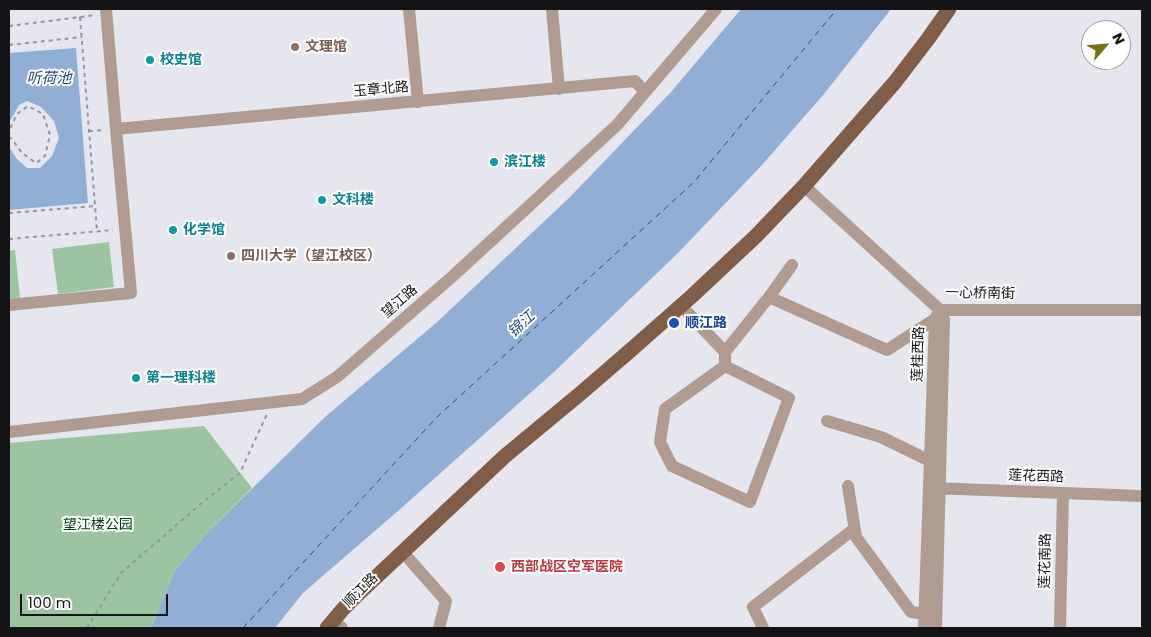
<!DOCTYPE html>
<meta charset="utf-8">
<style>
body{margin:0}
#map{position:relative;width:1151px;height:637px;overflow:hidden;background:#e6e6ee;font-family:Poppins,sans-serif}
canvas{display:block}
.frame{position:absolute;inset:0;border:10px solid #141417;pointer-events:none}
.north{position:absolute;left:1081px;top:20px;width:50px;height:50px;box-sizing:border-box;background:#fff;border:1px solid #a1a1a2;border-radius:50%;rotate:63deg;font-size:14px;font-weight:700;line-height:20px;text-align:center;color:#141417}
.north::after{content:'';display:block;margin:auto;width:18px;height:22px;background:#747215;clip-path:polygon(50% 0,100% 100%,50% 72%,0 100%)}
.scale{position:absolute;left:20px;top:594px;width:148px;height:22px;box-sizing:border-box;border:2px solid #141417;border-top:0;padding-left:6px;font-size:15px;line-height:18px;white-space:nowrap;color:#141417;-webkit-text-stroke:4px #fff;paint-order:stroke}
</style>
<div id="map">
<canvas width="1151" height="637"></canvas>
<div class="frame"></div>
<div class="north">N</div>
<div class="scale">100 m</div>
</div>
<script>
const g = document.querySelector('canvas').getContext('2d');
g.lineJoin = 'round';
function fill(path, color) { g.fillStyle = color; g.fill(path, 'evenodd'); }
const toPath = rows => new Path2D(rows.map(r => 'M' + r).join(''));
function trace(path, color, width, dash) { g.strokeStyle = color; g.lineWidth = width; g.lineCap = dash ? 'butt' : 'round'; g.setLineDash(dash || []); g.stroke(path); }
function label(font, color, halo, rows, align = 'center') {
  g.font = font + ' Poppins,"Noto Sans SC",sans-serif'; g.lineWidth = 4; g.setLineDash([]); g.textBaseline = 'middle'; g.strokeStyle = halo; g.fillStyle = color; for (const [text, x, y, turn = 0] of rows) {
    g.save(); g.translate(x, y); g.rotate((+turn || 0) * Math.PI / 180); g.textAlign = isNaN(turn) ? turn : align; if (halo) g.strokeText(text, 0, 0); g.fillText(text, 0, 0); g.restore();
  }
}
fill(toPath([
 [109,242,114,287,58,294,52,249],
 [15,250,20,298,9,299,9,251],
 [204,426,252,488,207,533,174,572,151,628,9,628,9,443]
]), '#9dc4a0');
fill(toPath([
 [741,9,891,9,824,94,762,165,678,253,555,371,398,511,303,593,275,628,151,628,174,572,207,533,325,417,436,323,569,198,671,92],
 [76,48,88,203,9,210,9,147,17,159,27,168,40,168,52,156,59,138,54,121,41,107,27,101,19,105,9,123,9,53]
]), '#91aed5');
trace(toPath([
 [243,628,437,417,694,182,837,9]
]), '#244a7c', 1, [6, 5]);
trace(toPath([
 [80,17,97,231],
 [9,26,96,15],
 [9,45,82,37],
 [89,131,104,130],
 [9,136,10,129,17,114,28,106,43,114,50,135,45,156,36,163,22,153,12,139,9,137],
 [9,213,95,206],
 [9,239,113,230],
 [87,628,121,573,203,502,240,473,267,414]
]), '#95959b', 2, [4, 4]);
trace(toPath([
 [409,9,418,102],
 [552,9,559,89],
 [116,129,635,81,645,92],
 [804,186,940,310,1142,310],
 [769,297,887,350,935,319],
 [9,305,131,293,116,129,106,9],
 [688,313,725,352,725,366,789,398,750,502,672,466,660,442,665,409,725,366],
 [725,352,769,297,792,265],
 [827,421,881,437,930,461],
 [9,432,302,399,337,377,454,275,617,125,716,9],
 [848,486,856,537,911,612,925,614],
 [932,488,1142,496],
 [409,559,446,601,439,628],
 [341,627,342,628],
 [763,628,753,607,854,529],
 [924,628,935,319,940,310],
 [936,628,944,320,940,310],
 [1060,628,1063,493]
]), '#af9b8f', 12);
trace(toPath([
 [327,628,343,609,358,594,505,456,581,393,632,349,692,296,756,236,804,186,895,82,928,39,949,9]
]), '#7f5d47', 15);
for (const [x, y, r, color] of [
 [295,47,5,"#8d6e63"],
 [150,60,5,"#0f9aa8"],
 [494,162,5,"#0f9aa8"],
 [322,200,5,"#0f9aa8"],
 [173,230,5,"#0f9aa8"],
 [231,256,5,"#8d6e63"],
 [674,323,6,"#1a4fb4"],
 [136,378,5,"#0f9aa8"],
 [500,567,6,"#e0444e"]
]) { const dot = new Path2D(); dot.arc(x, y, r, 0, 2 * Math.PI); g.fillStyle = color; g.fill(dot); trace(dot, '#fff', 2); }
label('bold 14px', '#785e54', '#fff', [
 ["文理馆",305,47],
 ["四川大学（望江校区）",241,256]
], 'left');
label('bold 14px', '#0d838f', '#fff', [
 ["校史馆",160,60],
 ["滨江楼",504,162],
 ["文科楼",332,200],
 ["化学馆",183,230],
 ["第一理科楼",146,378]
], 'left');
label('14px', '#141417', '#fff', [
 ["玉章北路",381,90,-5],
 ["一心桥南街",980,294,1],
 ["望江路",400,302,-41],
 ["莲桂西路",919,354,-88],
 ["莲花西路",1036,477,2],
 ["莲花南路",1046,561,-89],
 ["顺江路",361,591,-45]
]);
label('bold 14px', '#164399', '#fff', [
 ["顺江路",685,323]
], 'left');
label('14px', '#004013', '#fff', [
 ["望江楼公园",98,525]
]);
label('bold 14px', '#be3a42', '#fff', [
 ["西部战区空军医院",511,567]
], 'left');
label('italic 15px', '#244a7c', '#fff', [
 ["听荷池",49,79],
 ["锦江",522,325,-43]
]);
</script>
